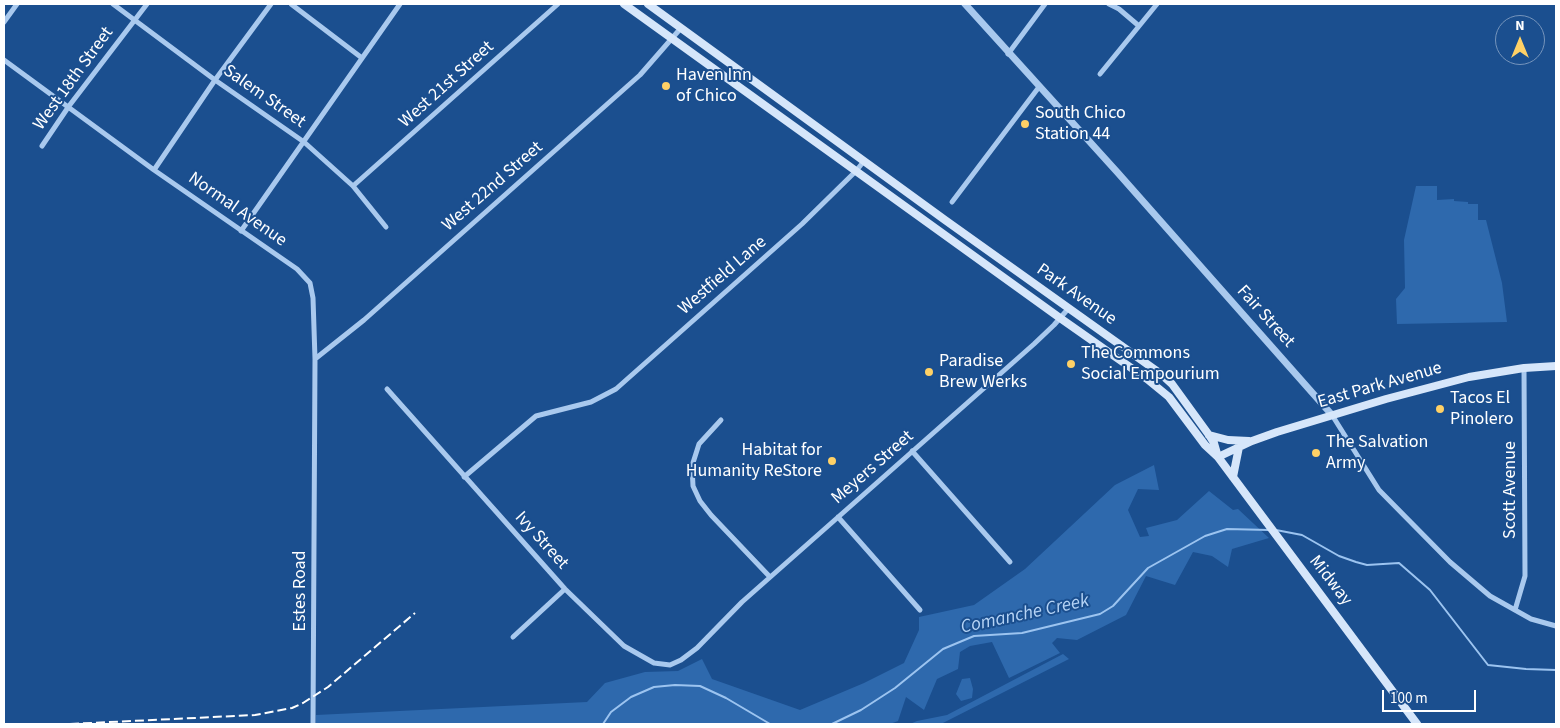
<!DOCTYPE html>
<style>
body{margin:0}
#map{position:relative;width:1560px;height:728px;overflow:hidden;background:#1b4f8f;font-family:"Source Sans 3",sans-serif}
canvas{display:block}
.frame{position:absolute;inset:0;border:5px solid #fff;pointer-events:none}
.north{position:absolute;left:1495px;top:15px;width:50px;height:50px;box-sizing:border-box;background:#1b4f8f;border:1px solid #7695bc;border-radius:50%;rotate:0deg;font-size:14px;font-weight:700;line-height:20px;text-align:center;color:#fff}
.north::after{content:'';display:block;margin:auto;width:18px;height:22px;background:#ffd166;clip-path:polygon(50% 0,100% 100%,50% 72%,0 100%)}
.scale{position:absolute;left:1382px;top:690px;width:94px;height:22px;box-sizing:border-box;border:2px solid #fff;border-top:0;padding-left:6px;font-size:15px;line-height:18px;white-space:nowrap;color:#fff;-webkit-text-stroke:4px #1b4f8f;paint-order:stroke}
</style>
<div id="map">
<canvas width="1560" height="728"></canvas>
<div class="frame"></div>
<div class="north">N</div>
<div class="scale">100 m</div>
</div>
<script>
const g = document.querySelector('canvas').getContext('2d');
g.lineJoin = 'round';
function fill(path, color) { g.fillStyle = color; g.fill(path, 'evenodd'); }
const toPath = rows => new Path2D(rows.map(r => 'M' + r).join(''));
function trace(path, color, width, dash) { g.strokeStyle = color; g.lineWidth = width; g.lineCap = dash ? 'butt' : 'round'; g.setLineDash(dash || []); g.stroke(path); }
function label(font, color, halo, rows, align = 'center') {
  g.font = font + ' "Source Sans 3",sans-serif'; g.lineWidth = 4; g.setLineDash([]); g.textBaseline = 'middle'; g.strokeStyle = halo; g.fillStyle = color; for (const [text, x, y, turn = 0] of rows) {
    g.save(); g.translate(x, y); g.rotate((+turn || 0) * Math.PI / 180); g.textAlign = isNaN(turn) ? turn : align; if (halo) g.strokeText(text, 0, 0); g.fillText(text, 0, 0); g.restore();
  }
}
fill(toPath([
 [1416,186,1437,186,1437,200,1454,199,1454,201,1468,202,1468,204,1478,204,1478,220,1486,220,1502,283,1507,322,1397,324,1396,299,1405,288,1404,240],
 [1154,465,1159,490,1138,489,1128,510,1140,537,1149,536,1146,528,1177,520,1209,491,1233,510,1238,509,1269,538,1232,549,1228,567,1212,556,1193,552,1175,585,1146,576,1126,615,1077,640,1057,638,1052,643,1060,653,1009,678,992,642,970,646,960,652,958,669,937,679,924,710,906,697,898,721,890,724,316,724,316,715,587,702,605,683,645,672,678,671,702,659,712,679,800,710,864,683,904,663,919,630,919,617,974,605,1025,569,1115,485],
 [1063,654,1069,659,941,724,910,724,917,721,947,715],
 [970,678,973,689,972,698,961,701,956,694,962,679]
]), '#2e69ad');
trace(toPath([
 [1276,530,1302,535,1339,556,1356,562,1367,565,1399,563,1430,590,1488,665,1526,669,1556,670],
 [603,724,611,712,631,697,654,687,675,685,700,686,726,698,770,724],
 [832,724,861,710,895,688,943,649,974,636,1022,633,1100,614,1113,606,1148,568,1205,536,1227,529,1269,530]
]), '#9cc4f0', 2);
trace(toPath([
 [113,4,215,80,304,142,353,186,386,227],
 [291,4,362,58],
 [1109,4,1119,9,1139,26],
 [4,22,17,4],
 [1008,54,1045,4],
 [4,60,154,170,297,269,310,283,313,298,315,359,313,724],
 [1100,74,1157,4],
 [42,146,69,106,147,4],
 [154,170,215,80,271,4],
 [353,186,558,4],
 [952,202,1039,87],
 [241,231,400,4],
 [315,359,364,320,640,75,681,28],
 [387,389,565,589,624,646,654,663,670,665,681,660,697,648,742,602,1034,344,1054,325,1068,309],
 [1332,415,1379,490,1450,562,1490,596,1531,619,1556,626],
 [721,420,699,444,692,466,693,486,700,501,711,515,770,577],
 [912,451,1010,562],
 [464,477,536,416,591,402,616,389,802,224,856,171,864,161],
 [838,517,920,610],
 [1515,610,1525,576,1524,368],
 [513,637,565,589]
]), '#a9c9ee', 5);
trace(toPath([
 [965,4,1118,173,1332,415]
]), '#a9c9ee', 7);
trace(toPath([
 [624,4,1060,318,1147,379,1169,397,1205,445,1218,457,1417,724],
 [648,4,945,220,1161,374,1172,384,1209,435,1214,443,1218,457],
 [1209,435,1228,440,1249,441],
 [1218,457,1252,441,1277,432,1386,399,1469,377,1524,368,1556,366],
 [1233,477,1239,447]
]), '#d6e6fa', 8);
trace(toPath([
 [70,724,255,715,292,708,303,703,328,687,415,613]
]), '#fff', 2, [9, 4]);
for (const [x, y, r, color] of [
 [666,86,5,"#ffd166"],
 [1025,124,5,"#ffd166"],
 [1071,364,5,"#ffd166"],
 [929,372,5,"#ffd166"],
 [1440,409,5,"#ffd166"],
 [1316,453,5,"#ffd166"],
 [832,461,5,"#ffd166"]
]) { const dot = new Path2D(); dot.arc(x, y, r, 0, 2 * Math.PI); g.fillStyle = color; g.fill(dot); trace(dot, '#1b4f8f', 2); }
label('18px', '#fff', '#1b4f8f', [
 ["Haven Inn",676,76],
 ["of Chico",676,97],
 ["South Chico",1035,114],
 ["Station 44",1035,135],
 ["The Commons",1081,354],
 ["Social Empourium",1081,375],
 ["Paradise",939,362],
 ["Brew Werks",939,383],
 ["Tacos El",1450,399],
 ["Pinolero",1450,420],
 ["The Salvation",1326,443],
 ["Army",1326,464],
 ["Habitat for",822,451,"right"],
 ["Humanity ReStore",822,472,"right"]
], 'left');
label('18px', '#fff', '#1b4f8f', [
 ["West 18th Street",74,79,-54],
 ["West 21st Street",447,85,-42],
 ["Salem Street",264,97,35],
 ["West 22nd Street",493,187,-41],
 ["Normal Avenue",237,210,35],
 ["Westfield Lane",723,276,-41],
 ["Park Avenue",1076,295,35],
 ["Fair Street",1265,317,48],
 ["East Park Avenue",1380,386,-16],
 ["Meyers Street",873,468,-41],
 ["Scott Avenue",1511,490,-90],
 ["Ivy Street",541,541,48],
 ["Midway",1330,581,52],
 ["Estes Road",301,591,-90]
]);
label('italic 19px', '#b5d3f5', '#1b4f8f', [
 ["Comanche Creek",1025,615,-12]
]);
</script>
